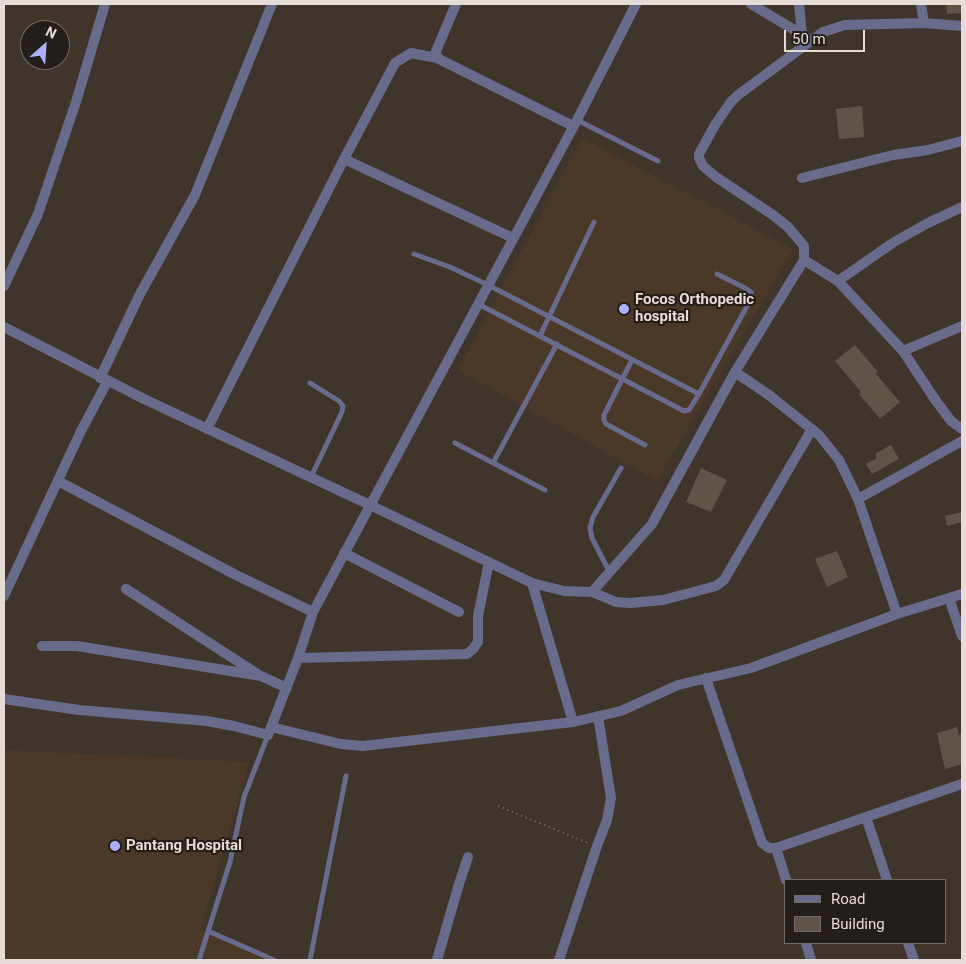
<!DOCTYPE html>
<style>
body{margin:0}
#map{position:relative;width:966px;height:964px;overflow:hidden;background:#40352a;font-family:Roboto,sans-serif}
canvas{display:block}
.frame{position:absolute;inset:0;border:5px solid #e4dcd5;pointer-events:none}
.legend{position:absolute;left:784px;top:879px;width:162px;height:65px;box-sizing:border-box;background:#231e19;border:1px solid #706a64;margin:0;padding:6px 9px;list-style:none;font-size:15px;color:#e4dcd5}
.legend li{display:flex;align-items:center;gap:10px;height:25px}
.legend b{width:25px;border:1px solid #706a64}
.north{position:absolute;left:20px;top:20px;width:50px;height:50px;box-sizing:border-box;background:#231e19;border:1px solid #706a64;border-radius:50%;rotate:26deg;font-size:14px;font-weight:700;line-height:20px;text-align:center;color:#e4dcd5}
.north::after{content:'';display:block;margin:auto;width:18px;height:22px;background:#acaffb;clip-path:polygon(50% 0,100% 100%,50% 72%,0 100%)}
.scale{position:absolute;left:784px;top:30px;width:81px;height:22px;box-sizing:border-box;border:2px solid #e4dcd5;border-top:0;padding-left:6px;font-size:15px;line-height:18px;white-space:nowrap;color:#e4dcd5;-webkit-text-stroke:4px #231e19;paint-order:stroke}
</style>
<div id="map">
<canvas width="966" height="964"></canvas>
<div class="frame"></div>
<ul class="legend">
<li><b style="height:6px;background:#696b8d"></b>Road</li>
<li><b style="height:14px;background:#605348"></b>Building</li>
</ul>
<div class="north">N</div>
<div class="scale">50 m</div>
</div>
<script>
const g = document.querySelector('canvas').getContext('2d');
g.lineJoin = 'round';
function fill(path, color) { g.fillStyle = color; g.fill(path, 'evenodd'); }
const toPath = rows => new Path2D(rows.map(r => 'M' + r).join(''));
function trace(path, color, width, dash) { g.strokeStyle = color; g.lineWidth = width; g.lineCap = dash ? 'butt' : 'round'; g.setLineDash(dash || []); g.stroke(path); }
function label(font, color, halo, rows, align = 'center') {
  g.font = font + ' Roboto,sans-serif'; g.lineWidth = 4.5; g.setLineDash([]); g.textBaseline = 'middle'; g.strokeStyle = halo; g.fillStyle = color; for (const [text, x, y, turn = 0] of rows) {
    g.save(); g.translate(x, y); g.rotate((+turn || 0) * Math.PI / 180); g.textAlign = isNaN(turn) ? turn : align; if (halo) g.strokeText(text, 0, 0); g.fillText(text, 0, 0); g.restore();
  }
}
fill(toPath([
 [582,138,793,249,657,481,458,370],
 [4,750,249,762,201,929,272,960,4,960]
]), '#4a3929');
fill(toPath([
 [946,4,962,4,962,13,947,14],
 [862,106,864,137,839,139,836,109],
 [855,345,878,372,876,374,900,402,880,419,859,394,861,392,835,361],
 [891,445,899,459,872,474,866,464,876,459,876,453],
 [701,468,727,480,711,512,686,502],
 [962,512,962,522,947,526,945,516],
 [837,551,848,577,827,587,815,559],
 [957,727,959,735,962,734,962,764,945,769,937,733]
]), '#605348');
trace(toPath([
 [498,806,588,843]
]), '#857b72', 2, [1, 4]);
trace(toPath([
 [577,120,658,161],
 [414,254,450,267,488,285,699,394,689,410,684,411,478,304],
 [540,336,594,222],
 [632,360,604,415,604,420,606,424,645,445],
 [310,383,339,401,343,406,342,412,311,477],
 [699,394,752,297,751,292,745,288,717,274],
 [455,443,545,490],
 [493,463,557,344],
 [609,571,592,538,590,528,593,517,621,468],
 [208,931,274,960],
 [199,960,230,862,244,797,268,735],
 [310,960,346,776]
]), '#696b8d', 5);
trace(toPath([
 [751,4,813,41],
 [799,4,802,35],
 [921,4,924,23,962,26],
 [437,58,436,51,439,44,456,4],
 [344,159,513,238],
 [802,178,893,155,928,150,962,141],
 [804,260,838,281,903,351,934,398,951,421,962,429],
 [838,281,894,242,928,223,962,207],
 [4,286,38,214,76,102,105,4],
 [4,327,144,399,370,505,532,583,564,591,592,592,652,524,735,372,804,260,804,246,788,227,773,215,716,177,703,166,699,158,699,154,715,125,730,103,738,95,823,32,845,25,924,23],
 [903,351,962,326],
 [735,372,769,395,819,435,839,460,858,499,897,614],
 [100,378,140,294,195,195,272,4],
 [207,429,344,159,395,63,411,53,437,58,573,126],
 [58,481,236,575,313,612],
 [858,499,962,441],
 [344,553,459,612],
 [532,583,573,722],
 [126,589,259,675],
 [592,592,616,602,630,603,663,600,716,586,724,580,812,429],
 [4,596,81,431,107,382],
 [949,598,962,636],
 [42,646,77,646,261,676,287,688],
 [298,658,467,654,473,649,478,642,478,616,489,562],
 [706,678,762,843,769,848,776,848,962,784],
 [4,699,79,710,207,721,234,726,268,735,298,658,313,612,577,120,636,4],
 [271,727,341,744,363,746,573,722,621,711,678,685,751,668,897,614,962,594],
 [866,817,887,880],
 [776,848,786,880],
 [806,943,811,960],
 [908,943,914,960],
 [437,960,459,884,468,857],
 [559,960,597,846,607,820,611,798,598,716]
]), '#696b8d', 10);
for (const [x, y, r, color] of [
 [624,309,6,"#acaffb"],
 [115,846,6,"#acaffb"]
]) { const dot = new Path2D(); dot.arc(x, y, r, 0, 2 * Math.PI); g.fillStyle = color; g.fill(dot); trace(dot, '#231e19', 2); }
label('bold 15px', '#e4dcd5', '#231e19', [
 ["Focos Orthopedic",635,300],
 ["hospital",635,317],
 ["Pantang Hospital",126,846]
], 'left');
</script>
